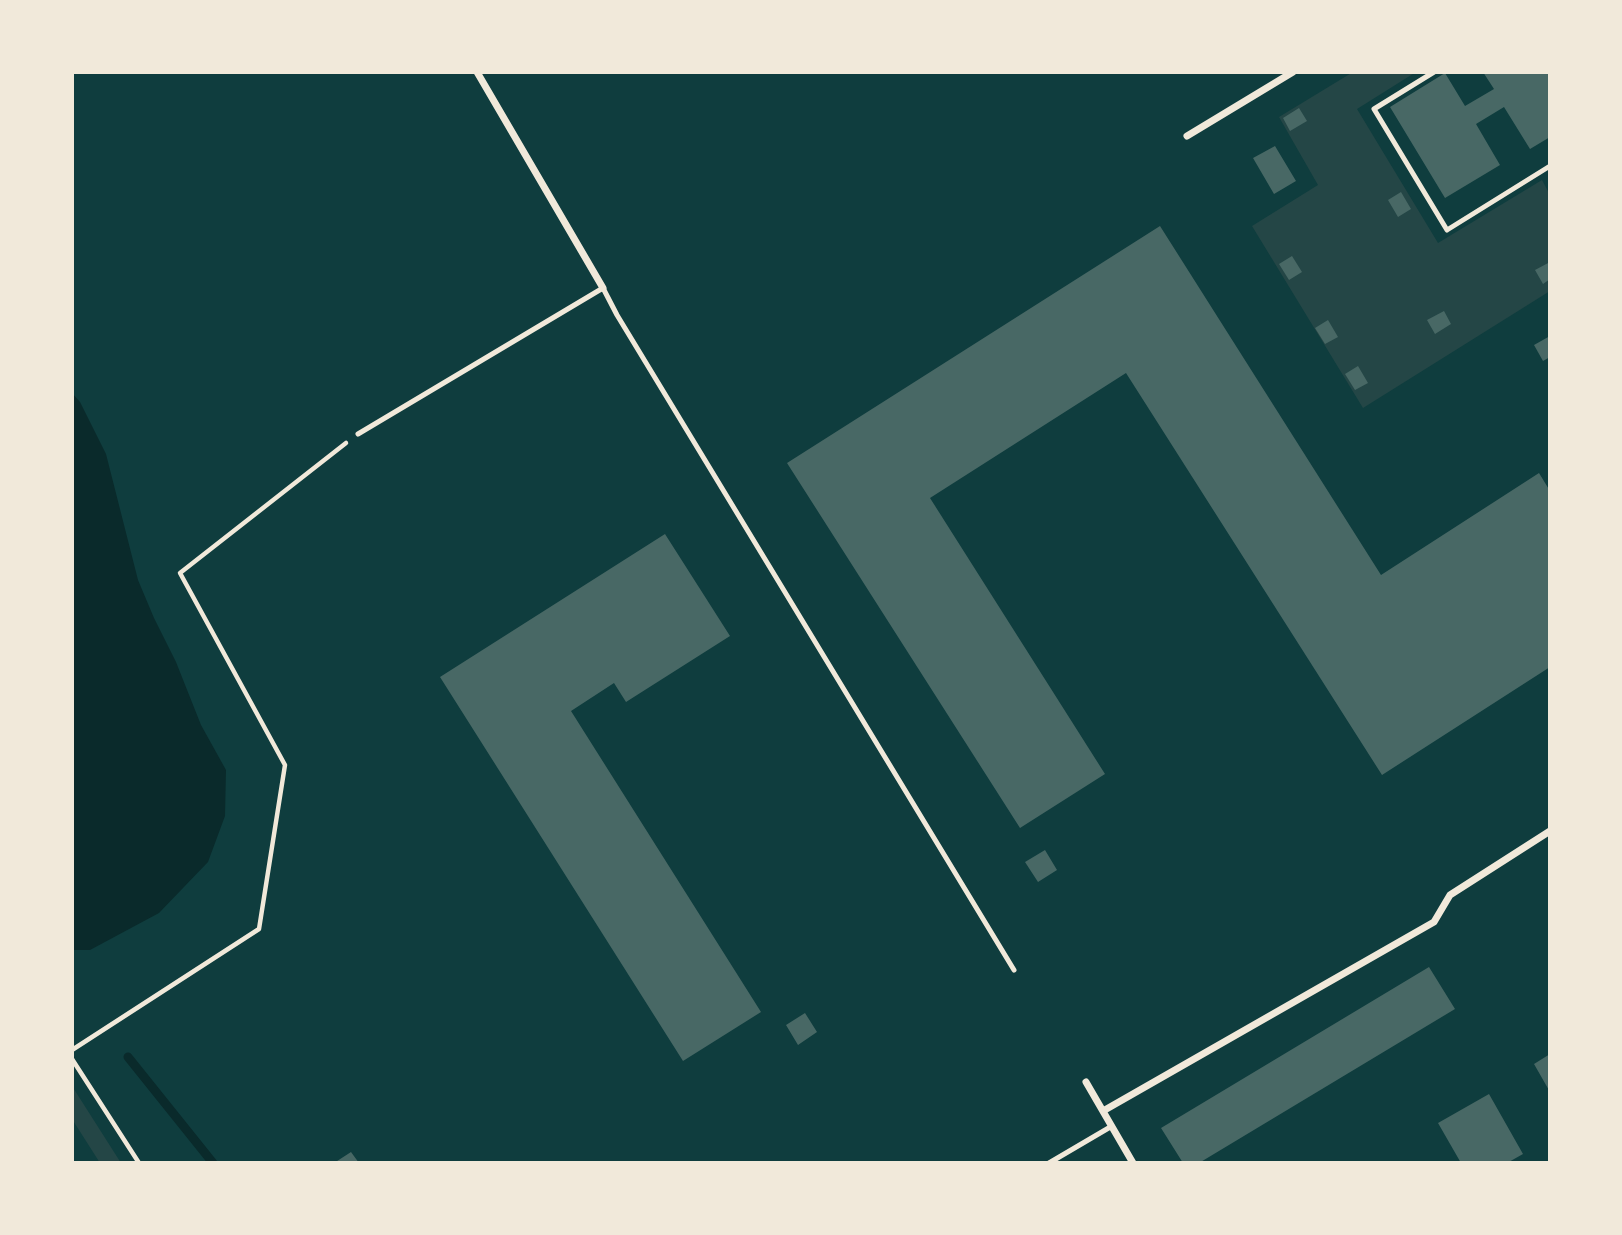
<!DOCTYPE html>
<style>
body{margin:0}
#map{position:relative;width:1622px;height:1235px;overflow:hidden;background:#0f3d3e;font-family:Commissioner,sans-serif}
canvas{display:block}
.frame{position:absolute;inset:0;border:74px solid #f1e9da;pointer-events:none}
</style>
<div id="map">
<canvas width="1622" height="1235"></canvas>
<div class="frame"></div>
</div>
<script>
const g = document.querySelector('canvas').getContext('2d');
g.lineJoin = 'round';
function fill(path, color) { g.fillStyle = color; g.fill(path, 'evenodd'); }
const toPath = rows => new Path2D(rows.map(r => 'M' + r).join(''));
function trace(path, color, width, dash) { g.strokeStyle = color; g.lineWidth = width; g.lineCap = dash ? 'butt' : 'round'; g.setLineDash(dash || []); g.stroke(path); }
fill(toPath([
 [1353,72,1416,72,1357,109,1438,243,1542,180,1550,195,1550,291,1363,408,1252,226,1318,185,1279,117],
 [72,1086,121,1163,100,1163,72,1119]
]), '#244646');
fill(toPath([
 [72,393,80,402,106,454,138,580,154,618,176,662,201,725,226,770,225,816,208,862,159,913,90,950,72,950]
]), '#0a2a2b');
trace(toPath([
 [128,1057,213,1163]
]), '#0a2a2b', 9);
fill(toPath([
 [1483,72,1550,72,1550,137,1530,149,1504,107,1476,124,1500,165,1445,198,1390,107,1445,73,1465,106,1494,89],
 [1299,108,1307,121,1290,131,1283,118],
 [1275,146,1296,181,1274,194,1253,158],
 [1401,192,1411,209,1398,217,1388,200],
 [1160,226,1381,575,1539,473,1550,491,1550,667,1382,775,1126,373,930,498,1105,774,1020,828,787,463],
 [1292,256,1302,272,1289,280,1279,264],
 [1550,262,1550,279,1543,284,1535,270],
 [1444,311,1451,324,1435,334,1427,320],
 [1328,320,1338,337,1325,344,1315,328],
 [1550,336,1550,357,1543,361,1534,345],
 [1358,366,1368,383,1355,390,1345,374],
 [665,534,730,636,626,702,614,683,571,711,761,1012,683,1061,440,677],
 [1045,850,1057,870,1038,882,1025,862],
 [1429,967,1455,1009,1199,1163,1183,1163,1161,1128],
 [805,1013,817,1032,798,1045,786,1025],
 [1550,1054,1550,1092,1534,1064],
 [1489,1094,1523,1154,1507,1163,1461,1163,1438,1123],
 [351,1152,359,1163,334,1163]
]), '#486865');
trace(toPath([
 [72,1050,259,929,285,765,180,573,346,443],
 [72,1059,139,1163]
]), '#f1e9da', 4.5);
trace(toPath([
 [1434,72,1374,109,1447,230,1550,166],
 [358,434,603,288,617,315,1014,970],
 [1049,1163,1112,1126]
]), '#f1e9da', 5);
trace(toPath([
 [477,72,603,288],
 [1187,136,1293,72],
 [1086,1082,1133,1163],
 [1103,1111,1434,922,1450,895,1550,831]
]), '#f1e9da', 7);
</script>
